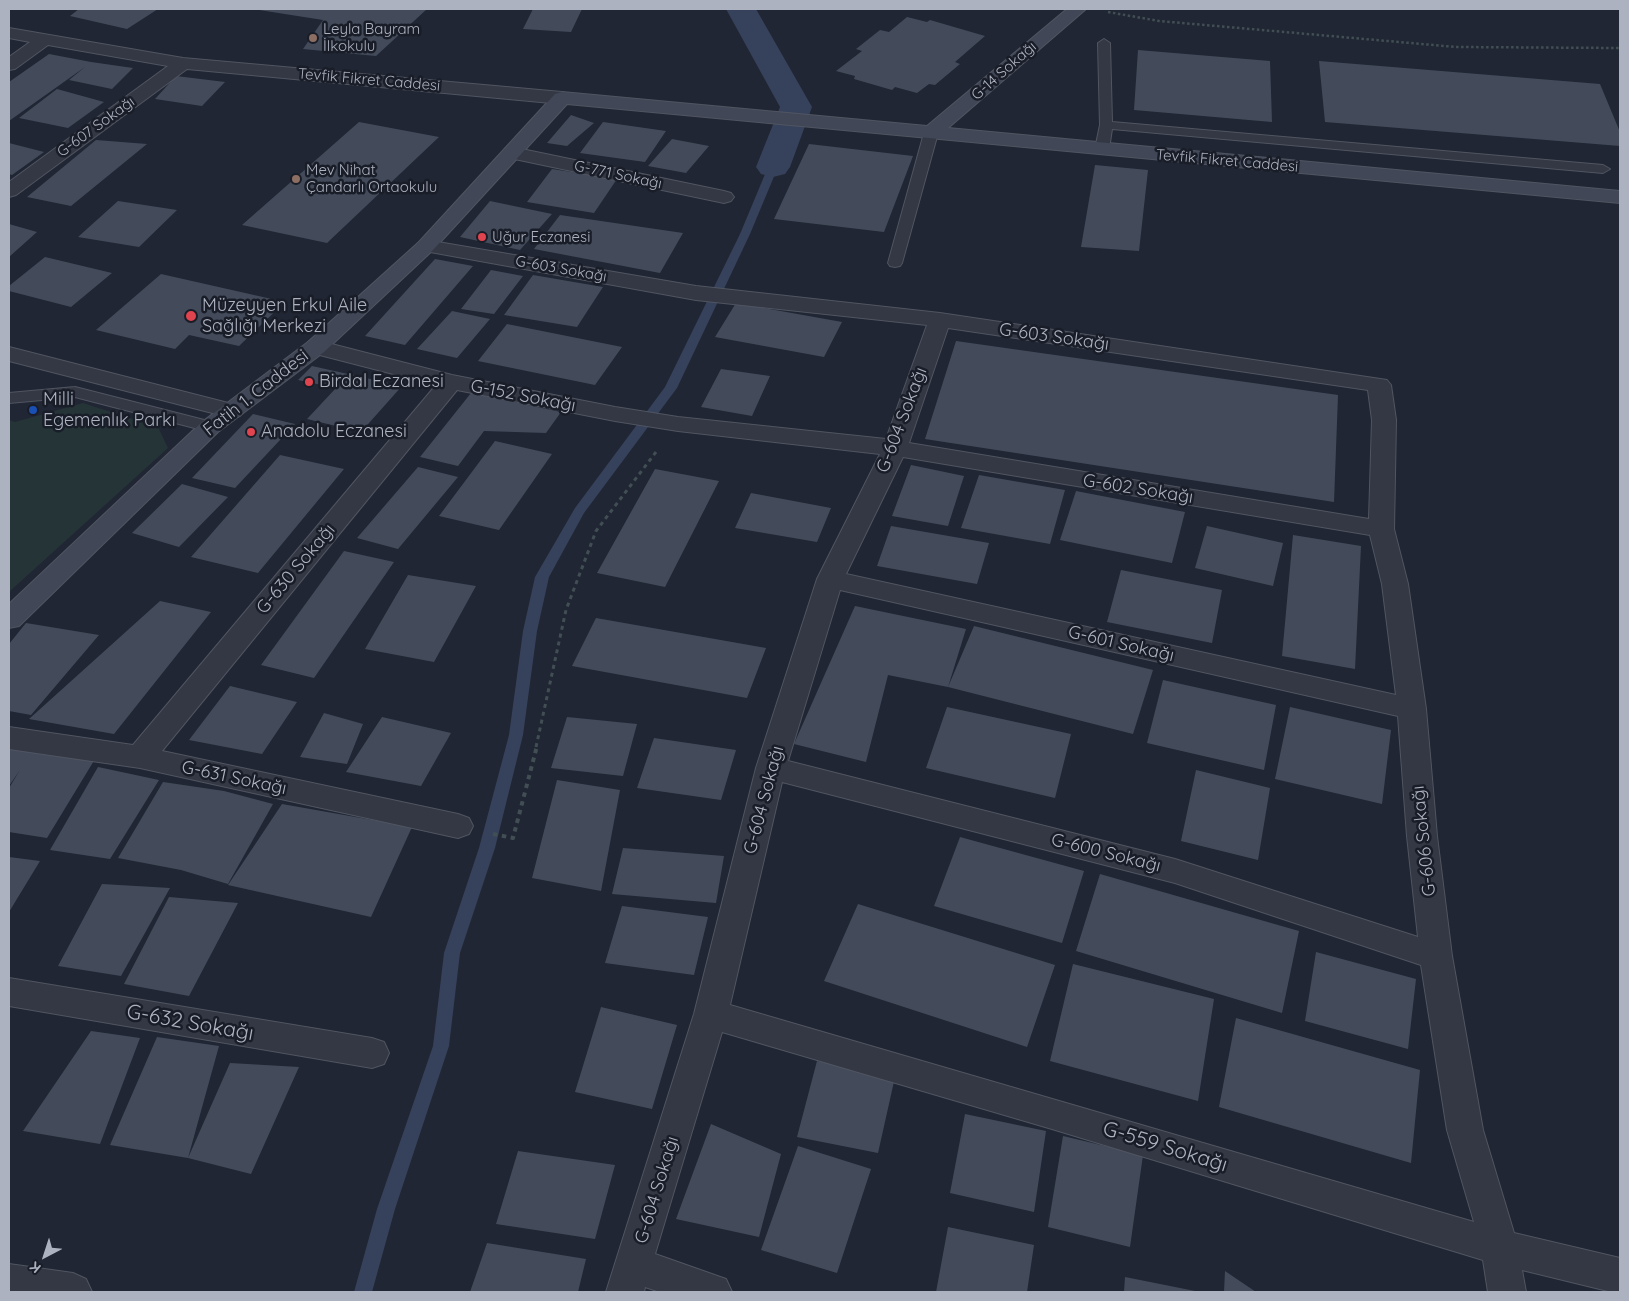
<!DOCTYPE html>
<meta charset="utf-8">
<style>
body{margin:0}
#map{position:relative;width:1629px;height:1301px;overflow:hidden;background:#202633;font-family:Quicksand,sans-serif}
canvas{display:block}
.frame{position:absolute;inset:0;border:10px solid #adb2c1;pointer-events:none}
.north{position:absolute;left:20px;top:1231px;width:50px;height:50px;-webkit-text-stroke:4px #191d28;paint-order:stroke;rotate:220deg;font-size:14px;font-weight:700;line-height:20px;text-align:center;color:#adb2c1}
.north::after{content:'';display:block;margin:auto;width:18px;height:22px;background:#adb2c1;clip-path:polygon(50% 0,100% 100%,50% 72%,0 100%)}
</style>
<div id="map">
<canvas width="1629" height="1301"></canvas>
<div class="frame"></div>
<div class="north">K</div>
</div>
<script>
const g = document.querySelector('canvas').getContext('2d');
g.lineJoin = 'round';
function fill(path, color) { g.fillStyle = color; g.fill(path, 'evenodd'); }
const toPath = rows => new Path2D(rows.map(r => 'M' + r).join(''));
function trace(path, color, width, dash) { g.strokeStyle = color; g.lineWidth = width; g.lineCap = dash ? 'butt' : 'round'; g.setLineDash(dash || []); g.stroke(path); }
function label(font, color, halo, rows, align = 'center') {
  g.font = font + ' Quicksand,sans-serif'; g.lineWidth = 5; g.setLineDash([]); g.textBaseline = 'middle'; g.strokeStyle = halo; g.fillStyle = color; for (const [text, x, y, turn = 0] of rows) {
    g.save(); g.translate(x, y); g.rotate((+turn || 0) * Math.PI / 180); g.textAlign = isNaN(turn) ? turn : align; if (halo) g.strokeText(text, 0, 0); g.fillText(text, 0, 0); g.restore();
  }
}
fill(toPath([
 [83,403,158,427,168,448,9,592,9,420,15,422]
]), '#253437');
fill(toPath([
 [773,164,778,167,750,234,677,388,584,513,549,577,537,631,523,735,495,848,460,953,449,1046,395,1209,372,1292,354,1292,377,1209,433,1046,444,953,479,848,509,735,523,631,535,577,575,508,665,387,740,234,768,167,773,164]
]), '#36425b');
fill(toPath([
 [726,9,756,9,812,107,790,167,785,174,773,177,761,174,756,167,780,107,726,9]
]), '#36425b');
fill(toPath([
 [79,9,158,9,127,29,70,16],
 [253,9,427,9,376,56,303,49,323,20],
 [533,9,582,9,571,32,523,29],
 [907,17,927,22,930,20,985,36,955,62,960,64,935,85,929,84,917,93,895,87,892,90,854,79,855,76,836,71,862,51,856,49,880,30,889,32],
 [1138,50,1270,61,1272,122,1134,110],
 [49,54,91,62,133,68,112,89,69,80,85,67,9,121,9,82],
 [1319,61,1600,84,1620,132,1620,146,1325,122],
 [176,76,225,82,202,106,155,99],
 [57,89,104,102,68,128,19,118],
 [571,115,594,123,567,146,547,143],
 [359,122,439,137,327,243,242,225],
 [603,122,666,131,645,162,580,153],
 [672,139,709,146,686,173,648,166],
 [96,140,147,144,71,206,27,197],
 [9,143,44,152,12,175,9,174],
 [809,144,913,156,884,232,774,219],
 [1095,165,1148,170,1139,251,1081,247],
 [552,169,617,179,594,213,527,202],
 [118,201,177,210,139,247,78,237],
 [490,201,552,214,520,250,460,237],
 [560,215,683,233,660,273,534,249],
 [9,224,37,232,9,257],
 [45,257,112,273,71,307,9,291,9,286],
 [435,259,473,266,405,345,365,336],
 [491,270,523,276,494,314,461,309],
 [161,274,285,302,239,346,189,335,175,349,96,330],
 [533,275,603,287,577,327,504,315],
 [736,303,842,322,824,357,715,337],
 [452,311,490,319,457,358,417,349],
 [507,324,622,347,595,385,478,361],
 [956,341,1338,395,1334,502,925,439],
 [312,366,402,386,361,432,307,419,336,388,298,380],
 [721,369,770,376,752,416,701,407],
 [471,393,561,412,546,433,484,431,458,466,420,457],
 [253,414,295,424,235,488,192,478],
 [495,441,552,454,499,530,439,516],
 [280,455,344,469,258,573,191,557],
 [911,465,964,476,948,526,892,516],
 [418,467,458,477,398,549,357,538],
 [655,469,719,481,665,587,597,573],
 [979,475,1065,490,1050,544,961,528],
 [182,484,228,497,179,547,132,533],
 [1076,491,1185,512,1172,563,1060,540],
 [751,493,831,508,817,542,735,528],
 [891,526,989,543,977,584,877,566],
 [1207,526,1283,543,1273,586,1195,568],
 [1293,535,1361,546,1355,669,1282,656],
 [344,551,394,562,314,678,261,665],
 [1121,570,1222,590,1212,643,1107,622],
 [408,575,476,586,434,662,365,649],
 [160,601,211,612,114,734,29,719],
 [855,606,966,629,948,687,974,626,1153,670,1133,734,948,687,888,675,866,762,794,744],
 [596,618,766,648,747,698,572,666],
 [26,623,99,635,31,715,9,711,9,644],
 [1163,680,1276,705,1264,770,1147,743],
 [230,686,297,702,262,754,189,740],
 [947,707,1071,734,1055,798,926,768],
 [1290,707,1391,730,1382,804,1275,779],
 [324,713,363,724,347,764,300,757],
 [382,717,451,733,421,786,346,772],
 [567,717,637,724,623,776,551,768],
 [654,738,736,750,721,800,637,788],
 [9,747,95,759,47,838,9,832,9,788,20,770,9,786],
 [98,767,159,780,110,859,50,850],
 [1196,770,1270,788,1258,860,1181,841],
 [557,780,620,790,601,891,532,878],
 [163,782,224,791,273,804,228,884,181,870,118,858],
 [282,804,412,827,371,917,228,885],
 [960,837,1084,871,1062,943,934,906],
 [623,848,724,856,716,903,612,894],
 [9,857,40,861,9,912],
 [1100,874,1299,931,1282,1013,1076,951],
 [102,884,170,888,121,976,58,966],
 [169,897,238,903,189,996,124,984],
 [858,904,1055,965,1027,1047,824,981],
 [622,906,708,917,694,975,605,963],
 [1316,952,1416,979,1408,1049,1305,1021],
 [1073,964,1214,999,1198,1101,1050,1061],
 [601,1007,677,1025,652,1109,575,1092],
 [1236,1018,1420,1070,1411,1163,1219,1107],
 [91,1031,140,1038,100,1144,23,1131],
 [157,1037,219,1046,188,1158,110,1145],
 [817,1061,895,1077,878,1153,797,1137],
 [230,1063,299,1067,251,1174,188,1158],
 [965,1114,1046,1131,1034,1212,950,1193],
 [711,1124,781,1154,759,1237,676,1219],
 [1063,1136,1143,1155,1130,1247,1048,1227],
 [798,1146,871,1169,837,1273,761,1250],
 [518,1151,615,1165,595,1239,496,1224],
 [948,1227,1034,1245,1027,1292,936,1292],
 [487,1243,586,1259,578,1292,470,1292],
 [1225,1271,1256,1292,1224,1292],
 [1125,1277,1195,1291,1195,1292,1124,1292]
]), '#434b5b');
const lane = toPath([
 [1104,39,1110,43,1112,122,1603,165,1610,169,1603,173,1112,129,1109,149,1107,152,1097,152,1095,149,1100,125,1098,43,1104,39],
 [931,129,938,133,902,263,900,266,895,267,890,266,888,263,924,133,931,129],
 [75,387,216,423,218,427,216,431,210,432,75,397,9,403,9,393,75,387]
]);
const street = toPath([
 [9,28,183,58,562,92,569,94,571,98,569,102,562,104,187,69,16,195,9,197,9,182,168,66,48,45,15,69,9,70,9,57,30,42,9,38,9,28],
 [512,147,724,191,731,193,734,197,731,201,724,203,505,157,502,153,505,149,512,147],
 [426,240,696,286,940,313,1387,380,1391,385,1396,420,1394,529,1408,584,1426,709,1437,836,1452,956,1483,1130,1514,1233,1620,1258,1620,1292,1612,1292,1522,1270,1526,1292,1488,1292,1483,1260,1052,1129,722,1032,655,1254,726,1279,732,1292,660,1292,645,1287,644,1292,606,1292,694,1014,756,768,817,579,880,454,678,431,615,421,457,390,162,751,458,814,469,818,473,826,469,834,458,838,140,768,9,749,9,727,133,745,436,385,308,352,305,347,308,342,316,340,452,375,615,407,678,417,886,439,927,325,696,300,419,250,416,246,419,242,426,240],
 [948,328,1368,390,1372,420,1369,519,909,443,948,328],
 [903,457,1370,535,1382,584,1396,695,846,574,903,457],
 [840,590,1398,716,1407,836,1418,937,1175,859,788,761,840,590],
 [782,782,1175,883,1421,965,1447,1130,1474,1222,730,1005,782,782],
 [9,347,240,406,244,411,240,416,232,418,9,361,9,347],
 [9,978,372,1038,384,1042,389,1053,384,1064,372,1068,9,1006,9,978],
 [9,1264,73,1273,86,1279,92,1292,9,1292,9,1264]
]);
const secondary = toPath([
 [1067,9,1086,9,948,128,1620,191,1620,203,567,104,433,250,324,352,218,432,19,626,9,628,9,604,202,422,308,342,419,242,555,94,562,92,927,126,1067,9]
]);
trace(lane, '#515562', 2);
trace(street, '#515562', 2);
trace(secondary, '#515562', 2);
trace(toPath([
 [1108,12,1159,21,1456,47,1620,48]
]), '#414f54', 2.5, [2.5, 2.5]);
trace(toPath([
 [536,747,566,610,596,531,656,452]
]), '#414f54', 3, [4, 4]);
trace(toPath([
 [493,834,513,838,537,746]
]), '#414f54', 4, [4.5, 4.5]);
fill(lane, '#333844');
fill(street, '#333844');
fill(secondary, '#414757');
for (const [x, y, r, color] of [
 [313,38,5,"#8d6e63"],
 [296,179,5,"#8d6e63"],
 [482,237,5,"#e0444e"],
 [191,316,6,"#e0444e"],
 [309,382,5,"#e0444e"],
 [33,410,5,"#1a4fb4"],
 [251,432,5,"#e0444e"]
]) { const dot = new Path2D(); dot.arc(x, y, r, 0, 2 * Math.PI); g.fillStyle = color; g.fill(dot); trace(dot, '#191d28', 2); }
label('15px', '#adb2c1', '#191d28', [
 ["Leyla Bayram",323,29],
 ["İlkokulu",323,46],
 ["Mev Nihat",306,170],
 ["Çandarlı Ortaokulu",306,187],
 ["Uğur Eczanesi",492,237]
], 'left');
label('15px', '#adb2c1', '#191d28', [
 ["G-14 Sokağı",1004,71,-41],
 ["Tevfik Fikret Caddesi",369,80,5],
 ["G-607 Sokağı",96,127,-36],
 ["Tevfik Fikret Caddesi",1227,161,5],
 ["G-771 Sokağı",618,175,12],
 ["G-603 Sokağı",561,269,10]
]);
label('18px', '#adb2c1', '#191d28', [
 ["Müzeyyen Erkul Aile",202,306],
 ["Sağlığı Merkezi",202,327],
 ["Birdal Eczanesi",319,382],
 ["Milli",43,400],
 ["Egemenlık Parkı",43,421],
 ["Anadolu Eczanesi",261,432]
], 'left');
label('18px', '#adb2c1', '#191d28', [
 ["G-603 Sokağı",1054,337,8],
 ["Fatih 1. Caddesi",256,393,-38],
 ["G-152 Sokağı",523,396,11],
 ["G-604 Sokağı",902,420,-69],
 ["G-602 Sokağı",1138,489,9],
 ["G-630 Sokağı",296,569,-50],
 ["G-601 Sokağı",1121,644,13],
 ["G-631 Sokağı",234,778,12],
 ["G-604 Sokağı",764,800,-75],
 ["G-606 Sokağı",1424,841,-96],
 ["G-600 Sokağı",1106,853,14],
 ["G-604 Sokağı",657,1190,-73]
]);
label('21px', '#adb2c1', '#191d28', [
 ["G-632 Sokağı",190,1023,10],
 ["G-559 Sokağı",1165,1147,17]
]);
</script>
